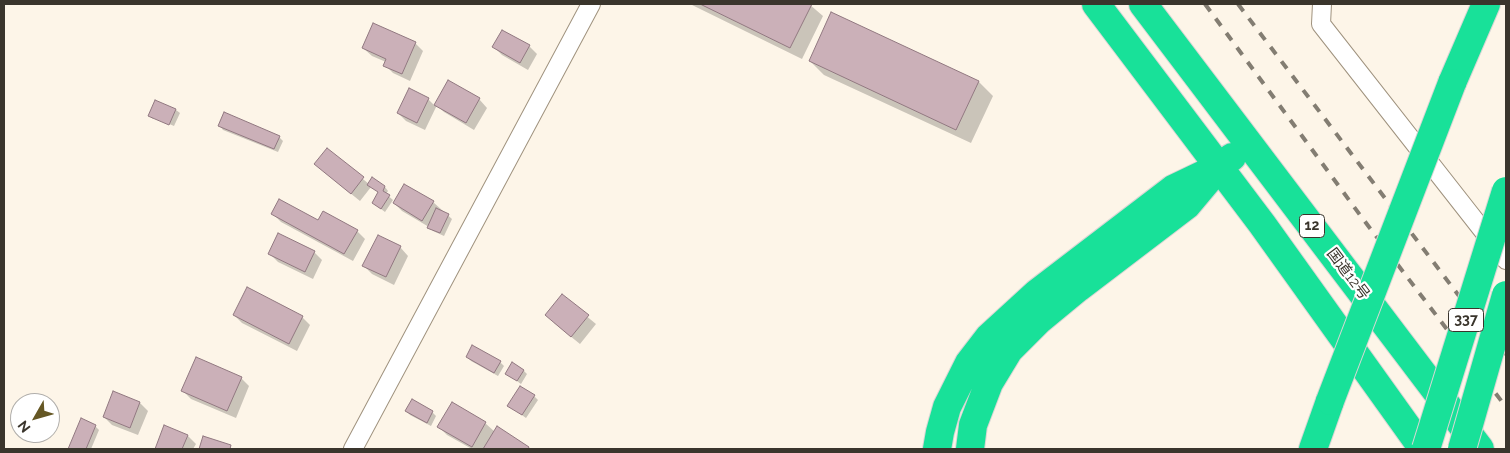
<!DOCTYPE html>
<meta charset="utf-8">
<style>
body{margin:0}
#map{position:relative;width:1510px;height:453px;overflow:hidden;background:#fdf5e8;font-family:Raleway,sans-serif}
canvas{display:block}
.frame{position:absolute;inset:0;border:5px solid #3a352c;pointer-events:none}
.north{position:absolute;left:10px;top:393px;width:50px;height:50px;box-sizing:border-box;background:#fff;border:1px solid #b0aeab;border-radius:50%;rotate:232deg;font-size:14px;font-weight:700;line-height:20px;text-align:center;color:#3a352c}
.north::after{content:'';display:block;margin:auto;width:18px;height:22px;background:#655724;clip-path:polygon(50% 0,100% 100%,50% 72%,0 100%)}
</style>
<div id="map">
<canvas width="1510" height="453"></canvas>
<div class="frame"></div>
<div class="north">N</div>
</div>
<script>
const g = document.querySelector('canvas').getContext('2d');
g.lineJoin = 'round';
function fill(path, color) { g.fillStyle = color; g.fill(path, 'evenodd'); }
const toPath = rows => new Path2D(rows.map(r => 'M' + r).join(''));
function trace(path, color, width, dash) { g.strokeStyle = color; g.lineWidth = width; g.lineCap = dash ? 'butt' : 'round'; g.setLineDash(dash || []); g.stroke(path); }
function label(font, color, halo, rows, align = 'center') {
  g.font = font + ' Raleway,"Noto Sans JP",sans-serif'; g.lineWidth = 4.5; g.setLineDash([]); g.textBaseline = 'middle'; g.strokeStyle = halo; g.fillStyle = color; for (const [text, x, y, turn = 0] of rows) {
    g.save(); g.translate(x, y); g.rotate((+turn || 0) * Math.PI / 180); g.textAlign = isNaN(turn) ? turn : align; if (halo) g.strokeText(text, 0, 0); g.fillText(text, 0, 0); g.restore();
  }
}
fill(toPath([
 [690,4,809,4,823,16,802,59],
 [832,13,979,82,993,96,971,143,824,75,810,61],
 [415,43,423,51,410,81,393,73,385,65,386,62,372,56,363,48],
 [529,46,537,54,528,70,502,55,494,47],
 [449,82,479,99,487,108,474,130,444,112,437,105,425,130,406,121,398,113,428,99,435,106],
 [176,110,180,113,174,126,153,117,153,119,150,116],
 [220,126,279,137,283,141,278,152,223,130],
 [327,150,369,184,385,187,388,191,386,194,393,200,385,212,377,206,379,192,371,187,360,201,324,172],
 [405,185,433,202,452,219,444,236,433,231,429,227,402,211,394,203],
 [273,214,357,231,365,239,353,261,281,222],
 [400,247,408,256,394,285,372,274,364,266],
 [314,252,322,260,313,279,278,262,270,254],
 [562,296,596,324,580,344,554,323],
 [234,315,302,317,310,325,297,351,242,323],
 [467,357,500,362,504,366,498,376,471,361],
 [524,371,527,374,521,384,506,373],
 [241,378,249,386,236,418,191,399,183,391],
 [534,396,538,400,526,418,509,406],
 [140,403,148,411,138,435,112,425,104,417],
 [406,411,432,412,436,416,431,426,410,415],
 [81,420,95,426,99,430,91,449,69,449],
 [485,423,495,432,530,449,472,449,447,435,439,427],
 [165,427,188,436,196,444,193,449,156,449]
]), '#0003');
const building = toPath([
 [700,4,812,4,790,48,700,4],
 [831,12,979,81,956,130,809,61,831,12],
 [373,23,416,42,402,74,383,66,386,59,362,48,373,23],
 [502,30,530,45,520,63,492,47,502,30],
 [448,80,480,98,466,123,434,105,448,80],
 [409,88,429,98,417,123,397,113,409,88],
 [155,100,176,109,169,125,148,116,155,100],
 [224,112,280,136,274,149,218,126,224,112],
 [327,148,364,177,351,194,314,164,327,148],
 [372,177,385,186,383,191,390,195,381,209,372,203,378,192,367,185,372,177],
 [404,184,434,201,422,221,393,203,404,184],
 [279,199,318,220,323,211,358,230,344,254,271,214,279,199],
 [436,208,449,214,440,233,427,228,436,208],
 [278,233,315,251,305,272,268,254,278,233],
 [378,235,401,246,386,277,362,266,378,235],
 [247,287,303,316,289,344,233,315,247,287],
 [562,294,589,315,571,337,545,315,562,294],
 [472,345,501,361,494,373,466,357,472,345],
 [196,357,242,377,227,411,181,391,196,357],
 [512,362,524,370,517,381,505,374,512,362],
 [520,386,535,395,522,415,507,406,520,386],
 [113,391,140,402,130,428,103,417,113,391],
 [412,399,433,411,427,423,405,411,412,399],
 [452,402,486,422,472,447,437,427,452,402],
 [81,418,96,425,86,449,68,449,81,418],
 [164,425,188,435,182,449,155,449,164,425],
 [497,426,529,447,528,449,483,449,497,426],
 [203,436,231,445,230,449,199,449,203,436]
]);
fill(building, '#cbb0b8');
trace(building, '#917880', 1);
const street = toPath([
 [1322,4,1321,24,1506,260],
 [353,449,591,4]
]);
const highway = toPath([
 [1096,4,1262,224,1423,449],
 [1143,4,1480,449],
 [1452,83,1486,4],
 [937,449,940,432,947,407,969,363,989,337,1037,293,1173,189,1219,167,1232,157],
 [970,449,973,425,989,383,1009,350,1038,321,1078,288,1187,205,1213,174],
 [1313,449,1330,401]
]);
trace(street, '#9f927e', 20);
trace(highway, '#d8d7d5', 30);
trace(street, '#fff', 18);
trace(highway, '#18e199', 28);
trace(toPath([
 [1205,4,1363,219,1506,407],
 [1238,4,1506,358]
]), '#837d72', 4, [9, 9]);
const highwayBridge = toPath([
 [1330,401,1452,83],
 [1426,449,1506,191],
 [1462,449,1506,295]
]);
trace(highwayBridge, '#d8d7d5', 30, []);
trace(highwayBridge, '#18e199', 28);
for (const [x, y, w] of [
 [1312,226,25],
 [1466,320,35]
]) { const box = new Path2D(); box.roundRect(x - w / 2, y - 11.5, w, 23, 4); g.fillStyle = '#fff'; g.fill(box); trace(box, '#3a352c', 1); }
label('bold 14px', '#3a352c', null, [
 ["12",1312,226],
 ["337",1466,320]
]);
label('15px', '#3a352c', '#fff', [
 ["国道12号",1348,274,53]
]);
</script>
